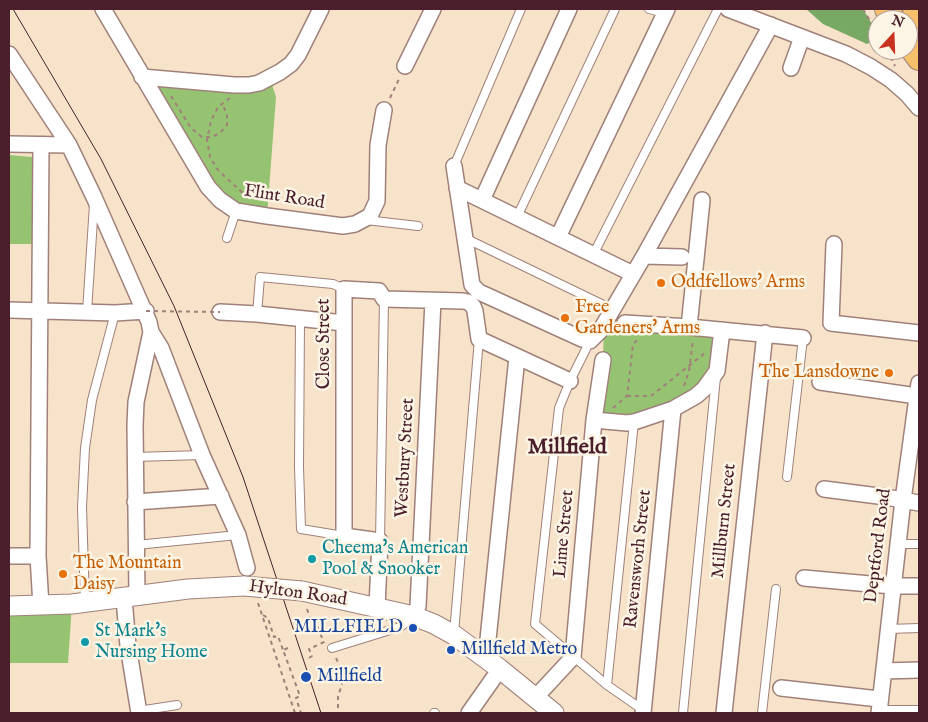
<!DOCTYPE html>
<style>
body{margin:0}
#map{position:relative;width:928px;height:722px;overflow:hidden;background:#f6e3c9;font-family:"IM FELL English",serif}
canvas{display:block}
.frame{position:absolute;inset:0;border:10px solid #4a1f2b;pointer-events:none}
.north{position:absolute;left:868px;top:10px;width:50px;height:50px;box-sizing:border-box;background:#fcf5e5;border:1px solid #b59f9b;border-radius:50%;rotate:20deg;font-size:14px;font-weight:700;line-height:20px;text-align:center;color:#4a1f2b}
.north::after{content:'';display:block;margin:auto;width:18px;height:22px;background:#c8321e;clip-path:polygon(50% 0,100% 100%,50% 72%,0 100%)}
</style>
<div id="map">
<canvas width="928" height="722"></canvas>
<div class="frame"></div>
<div class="north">N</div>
</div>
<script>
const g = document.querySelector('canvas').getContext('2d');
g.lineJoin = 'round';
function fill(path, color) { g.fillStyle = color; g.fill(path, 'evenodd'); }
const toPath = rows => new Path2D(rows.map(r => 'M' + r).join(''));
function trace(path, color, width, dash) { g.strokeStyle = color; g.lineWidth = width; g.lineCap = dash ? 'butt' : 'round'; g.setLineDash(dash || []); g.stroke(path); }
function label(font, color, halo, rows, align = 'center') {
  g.font = font + ' "IM FELL English",serif'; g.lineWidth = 5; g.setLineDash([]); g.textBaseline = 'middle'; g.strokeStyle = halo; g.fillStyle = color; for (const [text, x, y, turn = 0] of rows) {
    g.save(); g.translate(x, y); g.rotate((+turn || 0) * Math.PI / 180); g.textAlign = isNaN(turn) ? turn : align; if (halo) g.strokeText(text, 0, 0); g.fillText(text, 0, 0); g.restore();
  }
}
fill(toPath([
 [142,77,270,78,276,97,267,216,220,200],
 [9,155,32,157,33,244,9,244],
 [604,323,722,330,709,381,648,418,594,420,603,360],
 [72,604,68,663,9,663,9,606]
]), '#95c372');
fill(toPath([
 [806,9,863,9,878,34,878,38,867,44,823,24]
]), '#78a964');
const service = toPath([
 [649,9,665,13],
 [454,166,521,9],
 [517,217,615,9],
 [366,220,418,226],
 [227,238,236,211],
 [465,238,612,309],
 [593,255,718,9],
 [87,312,94,204],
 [257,314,260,277,333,284,344,289],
 [300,319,299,467,301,529,344,536],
 [586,349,570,381,559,408,535,624,607,685,643,710],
 [135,457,202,455],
 [787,477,803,338],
 [380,541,384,299],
 [898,544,919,544],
 [136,545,238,535],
 [85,603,82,507,85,448,92,400,115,313],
 [888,629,919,628],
 [454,633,479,339],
 [332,648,400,627,413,617],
 [607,685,634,422],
 [879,710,919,710],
 [138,711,177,705],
 [434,713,435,713],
 [683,713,716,377],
 [762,713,776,589]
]);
const minor = toPath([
 [103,9,208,187,220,200,236,211,267,216,343,226,355,224,370,216,377,201,378,145,384,110],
 [728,9,846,54,871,67,891,80,907,94,919,108],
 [9,54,69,145,94,197,149,322,151,332,136,402,135,425,137,596],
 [405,66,433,9],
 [791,68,802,37],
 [142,77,234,85,249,85,259,83,280,72,291,64,298,55,321,9],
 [9,144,69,145],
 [454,166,472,285,479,292,582,339,590,341,600,331,644,256,771,25],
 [457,188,633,274],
 [482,200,569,9],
 [558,237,667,9],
 [834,244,831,323,919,333],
 [644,256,682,257],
 [9,310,115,313,146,311],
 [220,312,257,314,344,323],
 [625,323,689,327,803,338],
 [689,327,702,200],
 [151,332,161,348,202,455,238,535,247,568],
 [820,382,917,396],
 [594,420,627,423,634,422,673,409,696,396,704,389,717,371,722,330],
 [824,489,886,497,919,503],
 [135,502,221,496],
 [9,556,38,556],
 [804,578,892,586,919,586],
 [124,598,128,646,139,713],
 [41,606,38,556,41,145],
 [377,607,380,541,344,536,344,289,379,291,384,299,463,301,468,302,473,306,475,311,479,339,570,381],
 [414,616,418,606,433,301],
 [486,659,517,357],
 [884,671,919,670],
 [781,688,879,699],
 [535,698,573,657,594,420,603,360],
 [469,713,500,669],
 [643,713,673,409],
 [724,713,765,333],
 [879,713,903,500,919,383]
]);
const tertiary = toPath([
 [302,591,414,616,434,624,454,635,500,669,554,713],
 [9,606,72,604,188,589,244,586]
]);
const trunk = toPath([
 [887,9,893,20],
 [915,9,919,16],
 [908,43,919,58]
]);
trace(service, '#a0817a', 10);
trace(minor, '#a0817a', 18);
trace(tertiary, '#a0817a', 21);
trace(trunk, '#a0817a', 26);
trace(toPath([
 [863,9,878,34],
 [887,50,895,66],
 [171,96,191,128,202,137,210,137,219,134,227,125,227,115,222,103],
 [230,98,218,107,211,121,207,140,210,157,218,170,249,199],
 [390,98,400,77],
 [684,386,689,371,693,340],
 [627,396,651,396,705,353],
 [613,408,627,396,633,345,639,337],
 [258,603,295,713],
 [307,609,311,621,315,620,324,643],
 [263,615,268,618,274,637,278,636,283,650],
 [288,648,283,650,300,696,296,698,301,713],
 [309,658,312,656,309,649,324,642],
 [336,658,342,671,342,684,338,697,338,713]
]), '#a0817a', 2, [4, 4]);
trace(service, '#fff', 8);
trace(minor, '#fff', 15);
trace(tertiary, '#fff', 19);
trace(trunk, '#f6c06b', 24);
trace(toPath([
 [13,9,101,159,174,306,243,477,321,713]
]), '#4a1f2b', 1);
const tertiaryBridge = toPath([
 [244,586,302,591]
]);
trace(tertiaryBridge, '#a0817a', 21, []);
trace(toPath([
 [146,311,220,312]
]), '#a0817a', 2, [4, 4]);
trace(tertiaryBridge, '#fff', 19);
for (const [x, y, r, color] of [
 [661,283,5,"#e8710a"],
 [565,318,5,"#e8710a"],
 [889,373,5,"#e8710a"],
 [312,559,5,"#0f9aa8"],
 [63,574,5,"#e8710a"],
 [413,628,5,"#1a4fb4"],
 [85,642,5,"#0f9aa8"],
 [451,650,5,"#1a4fb4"],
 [306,677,6,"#1a4fb4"]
]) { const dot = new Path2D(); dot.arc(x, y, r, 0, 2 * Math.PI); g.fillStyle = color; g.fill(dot); trace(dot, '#fcf5e5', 2); }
label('18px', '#4a1f2b', '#fcf5e5', [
 ["Flint Road",284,198,9],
 ["Close Street",325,344,-90],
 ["Westbury Street",406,458,-87],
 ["Millburn Street",725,521,-84],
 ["Lime Street",565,534,-85],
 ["Deptford Road",879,546,-83],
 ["Ravensworh Street",639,559,-84],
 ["Hylton Road",298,594,8]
]);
label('18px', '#c56008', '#fcf5e5', [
 ["Oddfellows' Arms",671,283],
 ["Free",575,308],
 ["Gardeners' Arms",575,329],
 ["The Lansdowne",879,373,"right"],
 ["The Mountain",73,564],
 ["Daisy",73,585]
], 'left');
label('18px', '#0d838f', '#fcf5e5', [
 ["Cheema's American",322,549],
 ["Pool & Snooker",322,570],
 ["St Mark's",95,632],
 ["Nursing Home",95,653]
], 'left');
label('18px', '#164399', '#fcf5e5', [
 ["MILLFIELD",403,628,"right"],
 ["Millfield Metro",461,650],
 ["Millfield",317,677]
], 'left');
label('bold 22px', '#4a1f2b', '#fcf5e5', [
 ["Millfield",567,448]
]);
</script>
